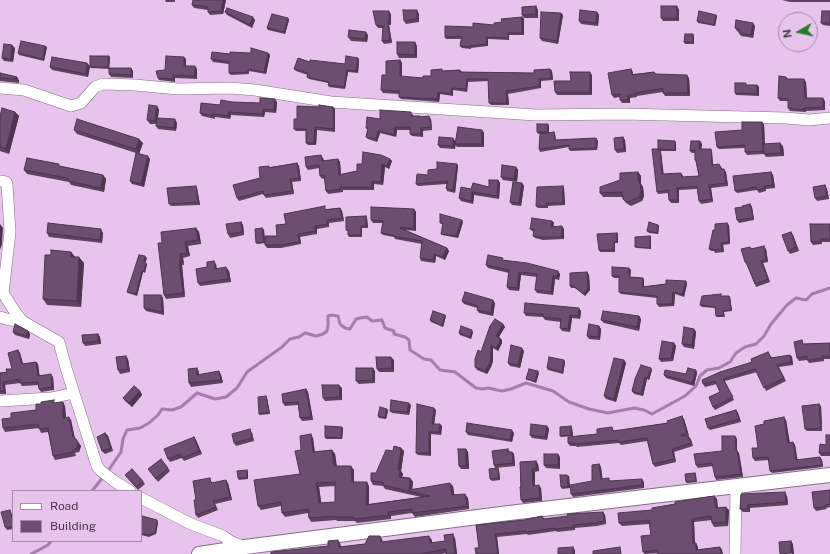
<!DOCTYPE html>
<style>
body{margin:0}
#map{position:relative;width:830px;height:554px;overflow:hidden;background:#e7c4eb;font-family:"Public Sans",sans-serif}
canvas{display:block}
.legend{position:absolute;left:12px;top:490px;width:130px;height:52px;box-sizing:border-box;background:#e7c4eb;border:1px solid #a68ca9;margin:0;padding:5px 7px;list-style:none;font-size:12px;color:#453746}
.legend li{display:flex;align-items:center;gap:8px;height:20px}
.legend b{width:20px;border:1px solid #a68ca9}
.north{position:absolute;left:778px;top:12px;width:40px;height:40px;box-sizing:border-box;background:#e7c4eb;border:1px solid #a68ca9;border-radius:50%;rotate:261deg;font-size:11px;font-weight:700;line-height:16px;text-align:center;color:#453746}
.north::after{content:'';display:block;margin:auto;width:14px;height:18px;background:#277b27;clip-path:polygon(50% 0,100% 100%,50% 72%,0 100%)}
</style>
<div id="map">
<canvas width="830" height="554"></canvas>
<ul class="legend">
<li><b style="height:5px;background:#fff"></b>Road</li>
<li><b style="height:11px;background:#6c4e70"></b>Building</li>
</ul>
<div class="north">N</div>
</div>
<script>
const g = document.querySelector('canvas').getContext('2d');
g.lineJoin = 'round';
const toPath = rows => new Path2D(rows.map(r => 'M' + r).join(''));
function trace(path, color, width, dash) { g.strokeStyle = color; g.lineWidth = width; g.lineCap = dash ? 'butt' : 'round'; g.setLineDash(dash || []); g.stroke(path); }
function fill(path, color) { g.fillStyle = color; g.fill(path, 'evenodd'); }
trace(toPath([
 [108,471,121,452,123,439,127,430,140,428,149,423,158,415,162,409,172,410,181,407,197,393,215,399,226,397,237,388,247,372,282,347,290,339,299,337,305,333,316,336,323,334,327,331,328,325,328,316,331,315,338,316,340,324,345,328,350,329,356,319,360,318,367,317,372,321,382,320,385,328,394,331,394,334,405,337,409,340,410,350,424,359,431,360,440,370,455,372,476,388,482,389,488,388,502,391,511,389,526,383,553,391,569,402,589,409,608,413,634,408,644,410,652,414,685,396,696,386,700,376,707,370,719,368,730,362,736,353,745,347,756,344,764,336,771,324,787,305,796,298,806,300,812,294,830,288],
 [92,491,103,477],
 [31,554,48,545,51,541]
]), '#a77eab', 3);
const minor = toPath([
 [0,88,24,90,71,106,81,103,95,87,103,84,135,85,178,89,230,88,255,90,331,102,536,115,624,114,786,118,809,120,830,118],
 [0,181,6,182,7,184,10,232,3,293,15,312,22,321],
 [0,317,10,320,22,321,59,342,66,368,97,466,100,470,114,481,130,491],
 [0,401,51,398,74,393],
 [141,498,191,524,223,536,230,541,245,547],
 [735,554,736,487]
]);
const major = toPath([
 [199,554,245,547,501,514,830,475]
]);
trace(minor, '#8a698d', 12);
trace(major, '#8a698d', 16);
trace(minor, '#fff', 11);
trace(major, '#fff', 14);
fill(toPath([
 [165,0,175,0,175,2,166,2],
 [226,0,223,14,210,15,208,12,208,10,194,8,192,5],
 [782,0,830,0,830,2,790,2],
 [677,6,679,10,679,21,663,21,661,18],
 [538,10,538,18,524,18,522,15],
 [830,11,830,26,823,25,821,23],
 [225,12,255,20,252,28,227,15],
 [597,12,599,15,598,26,581,24,579,21],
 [391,14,391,25,389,25,392,43,384,44,382,41,383,28,378,28,376,25],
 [419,14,419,22,406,24,404,21],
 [563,15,558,44,542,41,540,38],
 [716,15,717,16,715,26,698,23,697,21],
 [522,17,524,19,524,35,509,35,509,40,488,39,488,46,471,48,471,49,462,48,460,46,461,39,446,39,445,37,473,27,494,25],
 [288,18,289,20,285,34,268,30,267,28],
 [755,26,753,38,741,36,739,33,739,32,737,31,735,28],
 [368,35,367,42,351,41,348,37],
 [694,36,694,44,685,44,684,42],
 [45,46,47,47,44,61,19,55,18,53],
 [417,46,417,58,399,58,397,54],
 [15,48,13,62,4,61,2,58],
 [268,53,270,55,266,74,249,71,249,74,231,75,229,73,229,64,213,62,211,59,230,54],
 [109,56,110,58,109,68,131,68,133,71,133,78,111,77,109,74,109,69,91,68,90,67],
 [358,58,359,60,358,73,348,72,345,89,329,87,328,85,328,83,309,79,307,77,308,75,296,71,294,69,310,62,345,64],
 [186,59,186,66,197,69,197,79,175,78,175,82,159,80,158,78,165,70],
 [400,60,402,63,402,77,423,78,431,76,443,71,460,70,462,72,534,73,550,69,552,71,553,80,541,81,541,88,508,94,509,105,491,105,489,103,488,81,468,82,467,92,453,90,453,96,440,94,439,102,401,99,399,97,399,94,383,93,381,90],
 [90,66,88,77,52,70,50,67],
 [631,69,633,72,633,74,654,72,656,74,689,78,690,96,665,96,663,93,663,92,637,96,637,97,630,98,630,103,622,103,620,100,620,97,614,98,612,95],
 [0,73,17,77,19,81,19,83,0,81],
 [592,75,592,95,557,95,555,92],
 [786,77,788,79,806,82,807,98,825,101,825,110,806,111,806,112,790,111,788,108,788,101,780,101,778,98],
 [747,85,757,85,759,87,759,96,736,95,735,93],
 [232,102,260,103,277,102,276,113,265,112,264,117,231,115,230,119,215,117,215,119,202,116,200,113,220,105],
 [319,107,333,107,335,109,335,132,317,130,316,145,308,145,306,143,306,131,296,131,294,129,297,119],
 [159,109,158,118,177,123,176,131,158,129,156,126,156,124,150,124,147,120],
 [15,112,19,116,9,154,0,151,0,116],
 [413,114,413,116,420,116,421,117,431,119,432,130,423,131,423,137,412,136,410,134,410,130,397,130,396,137,380,133,377,142,368,139,366,137,368,130,366,128,380,119],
 [764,124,765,144,783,146,784,156,766,157,764,154,747,155,745,152,745,148,719,149,717,147,742,130],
 [549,126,549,133,554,132,555,134,556,140,596,138,598,141,597,150,570,151,569,149,569,147,540,152,539,149,543,134,538,134,537,132],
 [74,130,143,143,139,154,150,159,144,187,132,184,130,181,139,154,77,134],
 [482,130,484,133,484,147,457,147,455,145,455,149,440,148,438,145,456,142],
 [623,137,625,140,626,152,617,153,615,150],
 [700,141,702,144,701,149,711,149,712,152,713,164,721,166,722,169,726,172,728,186,711,188,713,202,701,204,699,201,697,189,679,190,679,203,671,203,669,200,668,193,658,194,657,192,658,149,676,143,676,151,661,151,661,152,663,174,683,175,683,177,699,176,696,163,695,160,695,153,692,153,690,151],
 [323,158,324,161,338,159,340,162,341,174,357,171,362,164,390,159,392,161,389,169,385,167,383,185,374,184,374,190,343,190,343,192,328,194,326,191,325,178,322,179,320,176,319,168,308,170,306,167],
 [297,163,299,166,301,181,292,182,294,194,266,198,263,194,239,201,237,198,260,178,270,167],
 [457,164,458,166,455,193,447,191,446,188,447,184,418,186,416,184,437,169],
 [61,166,103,175,106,179,104,192,71,185,69,182,27,174,24,170],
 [516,167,518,170,517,182,503,180,501,177],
 [638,172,641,176,641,184,643,187,644,196,642,201,631,206,626,203,623,199,623,197,603,197,600,193,620,180],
 [771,172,773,175,775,188,766,189,766,191,759,193,757,190,737,193,735,191],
 [498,180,500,183,499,199,474,195,473,204,461,201,459,198,471,189,489,187],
 [522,183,524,186,521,206,512,205,510,202],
 [825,185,827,189,829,199,817,201,815,198],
 [197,188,200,205,171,206,169,204],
 [564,188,565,205,548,206,548,208,538,208,536,206],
 [750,204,752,207,754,220,739,223,737,220,743,207],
 [340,208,342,211,344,221,329,223,329,227,317,229,317,234,300,237,301,244,281,248,267,248,265,245,265,243,258,244,256,243,262,228,264,230,265,241,277,236,286,224,327,209],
 [414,209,416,212,416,231,404,230,447,248,449,251,445,260,436,256,435,263,421,261,420,258,422,244,395,239,394,237,383,235,381,233,383,223,373,223,371,220],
 [366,216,367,218,368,228,362,228,362,237,349,237,348,235,348,231,347,231,346,230],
 [552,221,554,223,553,226,564,229,564,239,543,240,535,238,533,236,534,232,532,231,530,229],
 [241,222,243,225,244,235,230,238,228,234],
 [463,222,458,238,442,235,441,234,443,225,442,224,440,223],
 [830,224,830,242,822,242,822,244,813,245,811,242],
 [658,225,659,226,658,234,649,233,647,231],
 [729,225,730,244,723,245,724,252,715,253,714,251,711,251,709,249,715,230],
 [196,228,199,232,201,244,188,246,190,256,183,258,184,265,182,265,185,297,166,299,164,295,162,243],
 [791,232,793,235,799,251,790,254,788,251],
 [47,233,103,233,102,243,49,237],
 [618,234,618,243,615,243,615,252,600,252,599,250],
 [651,237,651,249,637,248,635,247],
 [750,247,752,249,766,249,768,262,763,263,770,282,756,287,755,284,747,265,745,262],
 [71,252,75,257,84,263,81,307,47,305,43,299,51,255],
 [147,258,145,263,147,264,145,273,143,272,137,296,128,293,127,292],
 [504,260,560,274,559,280,555,279,553,295,537,293,535,290,537,277,521,275,519,291,509,290,507,287,509,273,488,268,486,265],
 [216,264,217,269,229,271,231,282,200,286,198,283,207,267],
 [631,270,630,277,643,278,644,280,644,287,686,281,687,284,684,297,675,294,674,306,659,307,657,304,657,298,621,294,619,292,619,278,614,278,612,276],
 [587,272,589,275,590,290,585,296,575,288,571,288,570,286],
 [161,295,163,298,164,315,146,311,144,308],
 [722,296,729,296,730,297,732,311,724,312,725,317,717,317,716,316,715,308,702,307,700,305],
 [462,301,495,303,493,316,479,313,477,310,477,308,464,304],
 [581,311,580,319,572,318,570,332,562,331,560,328,561,322,545,320,543,317,526,316,524,313],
 [445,315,446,316,443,327,431,322,430,320],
 [639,316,641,319,639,331,604,323,601,320],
 [503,324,505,327,499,337,502,340,502,343,498,351,493,348,493,361,491,367,487,374,477,370,475,367,481,352],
 [599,326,601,329,600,340,589,339,587,336],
 [694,329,696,332,694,349,684,347,682,344],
 [28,331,30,334,29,339,15,335,13,332],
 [473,332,471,339,460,335,459,333],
 [98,334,100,337,101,344,85,346,83,343],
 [674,343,676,346,673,361,661,362,659,359],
 [830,343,830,359,824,359,824,361,809,363,807,360,799,361,797,358,805,344],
 [18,350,20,353,23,364,36,362,38,364,39,375,53,377,54,390,41,392,39,389,39,385,22,386,20,383,5,385,6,394,0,394,0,373,7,372,12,369],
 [524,351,520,368,510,366,508,363],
 [768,352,772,358,790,355,792,357,793,365,779,367,786,381,766,391,757,372,725,381,734,400,715,410,713,407,720,392,717,384,705,387,703,384,752,362],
 [128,359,130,372,120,374,118,370],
 [394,360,394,372,379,372,377,369],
 [564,360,565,362,563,374,548,370,547,368],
 [624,360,626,363,616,402,606,399,604,396],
 [652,370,649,380,647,379,643,396,634,394,632,391,635,379],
 [696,370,697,373,694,386,666,378,664,375,686,374],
 [219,371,221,375,223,383,191,387,189,383,199,372,199,375],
 [375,371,375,383,359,384,356,381],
 [539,373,536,383,528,380,526,379],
 [342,388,342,400,325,401,323,398],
 [306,389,308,392,313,420,302,421,300,418,298,405,285,406,283,403],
 [140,391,142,395,132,407,125,401,123,398],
 [267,398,270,414,260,415,259,414],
 [56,403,65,406,66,417,71,420,75,438,81,446,79,452,75,453,76,456,55,460,53,456,48,432,41,433,39,428,5,432,3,428,11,418],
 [411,405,409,415,392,413,390,411],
 [821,406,822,431,807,431,805,429],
 [387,409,388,411,386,419,379,418,378,416],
 [436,410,434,424,442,426,441,435,431,434,431,456,418,455,416,453],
 [736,410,738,413,741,422,710,430,708,428],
 [684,419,689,436,688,436,691,439,693,446,674,452,676,462,655,467,653,464,647,441,621,445,619,443,577,447,576,446,570,446,568,443,597,434,614,430,614,431,668,423],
 [786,420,790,443,793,442,795,445,797,460,820,457,822,460,823,467,772,473,770,471,769,460,755,461,753,458,758,448,764,424],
 [547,426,549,429,547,440,532,438,530,435],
 [342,427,343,429,342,439,326,439,325,437],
 [572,428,573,436,562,437,560,436],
 [466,432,514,433,512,442,468,435],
 [105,433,108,436,113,451,105,454,102,451],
 [252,433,254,441,236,446,234,443],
 [830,435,830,456,821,456,819,453,826,445],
 [735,436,737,439,737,451,739,453,743,477,716,480,715,477,713,466,698,468,696,465,722,451],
 [194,437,196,440,202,454,184,461,182,458,170,462,168,459],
 [313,438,315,452,332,450,335,454,337,466,354,470,354,482,369,486,369,504,421,497,385,489,383,486,373,485,371,481,376,473,393,451,401,448,404,451,401,471,403,474,402,477,410,478,413,482,412,489,453,486,454,495,468,498,469,509,415,517,412,513,391,516,391,519,357,523,355,521,337,521,336,520,311,522,309,518,308,513,285,517,282,513,281,506,261,510,258,506,300,474,301,450],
 [335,486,335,502,321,503,319,487],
 [466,449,468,452,469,469,461,469,459,466],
 [508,449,510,452,512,452,514,454,515,466,495,468,494,465],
 [560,457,560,469,546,468,544,465],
 [520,462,538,464,539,471,535,472,535,486,541,488,542,501,523,503,521,500],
 [599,464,601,467,602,479,611,481,644,482,644,488,573,497,571,494,592,481],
 [168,468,170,471,158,482,148,469],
 [247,470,248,472,248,479,239,480,238,478],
 [499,470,500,480,492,481,490,479],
 [695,473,696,474,697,482,687,483,686,482],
 [125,475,143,481,145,484,138,490],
 [569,476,570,488,562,489,561,487],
 [212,481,212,483,228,483,232,500,215,504,218,510,198,518,196,515,196,500],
 [830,490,830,507,826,508,827,509,816,511,814,508],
 [741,494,787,496,788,505,750,508,750,512,743,512,740,509],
 [714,496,717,499,718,508,729,510,728,526,714,527,712,523,712,520,694,522,695,543,698,547,698,550,720,547,722,550,645,554,643,552,651,535,649,524,622,526,619,523,652,510],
 [10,510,11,512,13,518,13,529,7,530,5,527],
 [603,512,605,515,606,524,597,526,575,528,575,530,557,532,556,531,528,535,527,534,497,537,499,554,476,554,479,548,476,525,524,520,542,516,544,519],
 [141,520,158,522,156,534,149,537,141,535],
 [455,538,457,554,446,554,446,553,442,554,271,554,328,546,340,543,341,547,365,544,382,539,383,542,432,540,432,543,445,541]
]), '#5d4360');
fill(toPath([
 [223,0,226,0,223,14,221,11],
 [536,6,538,10,538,18,536,14],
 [677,6,679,10,679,21,677,18],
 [417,10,419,14,419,22,417,19],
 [389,11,391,14,391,25,389,22],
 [597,12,599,15,598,26,596,23],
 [561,13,563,15,558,44,557,41],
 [716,15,717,16,715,26,714,25],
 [253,17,255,20,252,28,250,25],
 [522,17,524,19,524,35,522,33],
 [288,18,289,20,285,34,284,32],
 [388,22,389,25,392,43,390,40],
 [753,23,755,26,753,38,751,35],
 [366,32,368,35,367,42,365,39],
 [508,33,509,35,509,40,508,38],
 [693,34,694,36,694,44,693,42],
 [486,37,488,39,488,46,487,44],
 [415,42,417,46,417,58,415,55],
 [12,45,15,48,13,62,11,59],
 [45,46,47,47,44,61,43,59],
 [268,53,270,55,266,74,264,72],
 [109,56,110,58,109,69,108,67],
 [184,57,186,59,186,68,184,66],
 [358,58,359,60,358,73,356,71],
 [400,60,402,63,402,79,400,76],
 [87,63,90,66,88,77,86,74],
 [195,66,197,69,197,79,195,76],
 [131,68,133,71,133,78,131,75],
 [550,69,552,71,553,80,551,78],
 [347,70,348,72,345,89,344,87],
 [590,72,592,75,592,95,590,92],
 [173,75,175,78,175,82,173,79],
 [687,75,689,78,690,96,688,93],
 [17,77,19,81,19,83,16,79],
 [467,79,468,82,467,92,466,89],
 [539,79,541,81,541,88,540,86],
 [804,79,806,82,807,101,805,98],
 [757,85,759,87,759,96,757,94],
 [452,88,453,90,453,96,451,94],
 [506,91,508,94,509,105,507,103],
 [438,92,440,94,439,102,437,99],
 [628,95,630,98,630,103,627,100],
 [823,98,825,101,825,110,823,107],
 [275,99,277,102,276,113,274,110],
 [157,106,159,109,157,124,155,121],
 [333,107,335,109,335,132,334,129],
 [263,109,265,112,264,117,262,114],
 [15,112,19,116,9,154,6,149],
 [228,112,231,115,230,119,228,116],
 [429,116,431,119,432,130,431,127],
 [175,119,177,123,176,131,174,128],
 [762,122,764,124,765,154,763,151],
 [548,124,549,126,549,134,547,132],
 [315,127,317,130,316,145,314,143],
 [395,127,397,130,396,137,394,135],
 [421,128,423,131,423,137,421,134],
 [482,130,484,133,484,147,482,144],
 [378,131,380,133,377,142,376,139],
 [554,132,555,134,556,142,555,140],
 [623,137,625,140,626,152,624,149],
 [453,138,456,142,455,149,453,146],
 [596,138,598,141,597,150,596,148],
 [139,139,143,143,139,154,136,149],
 [675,141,676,143,676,151,675,150],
 [700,141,702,144,701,152,699,149],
 [780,143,783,146,784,156,781,153],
 [660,149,661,152,664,176,662,174],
 [711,149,712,152,713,167,712,165],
 [321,155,323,158,324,164,322,161],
 [148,156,150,159,144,187,141,184],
 [338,159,340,162,341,177,339,175],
 [390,159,392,161,389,169,387,166],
 [297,163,299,166,301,181,299,178],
 [382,164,385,167,383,185,381,182],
 [457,164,458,166,455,193,453,190],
 [516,167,518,170,517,182,514,179],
 [724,169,726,172,728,186,726,183],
 [638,172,641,176,641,184,643,187,644,196,642,201,639,197],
 [771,172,773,175,775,188,773,185],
 [103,175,106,179,104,192,101,188],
 [290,179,292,182,294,194,292,191],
 [498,180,500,183,499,199,497,196],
 [372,181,374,184,374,190,372,187],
 [522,183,524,186,521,206,519,203],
 [709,185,711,188,713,202,711,199],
 [825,185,827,189,829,199,827,196],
 [196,186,197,188,200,205,198,202],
 [563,186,564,188,565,205,563,203],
 [677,188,679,190,679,203,678,200],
 [472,192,474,195,473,204,471,201],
 [750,204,752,207,754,220,753,218],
 [340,208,342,211,344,221,342,218],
 [414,209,416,212,416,231,414,229],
 [366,216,367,218,368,228,366,226],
 [327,220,329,223,329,227,327,224],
 [462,220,463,222,458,238,456,236],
 [552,221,554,223,553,229,551,227],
 [241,222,243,225,244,235,242,232],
 [727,223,729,225,730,244,729,242],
 [0,224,3,228,2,244,0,250],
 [658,225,659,226,658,234,657,233],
 [315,226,317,229,317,234,315,231],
 [361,226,362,228,362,237,361,235],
 [562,226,564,229,564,239,562,237],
 [196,228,199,232,201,244,198,240],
 [262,228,264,230,265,243,264,242],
 [101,229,103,233,102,243,100,240],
 [791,232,793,235,799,251,796,247],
 [617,233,618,234,618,243,617,242],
 [298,234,300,237,301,244,299,242],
 [650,236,651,237,651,249,650,248],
 [185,242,188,246,190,256,187,253],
 [614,242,615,243,615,252,614,250],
 [721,243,723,245,724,252,722,249],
 [764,246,766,249,768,262,766,260],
 [447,248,449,251,445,260,443,257],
 [71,252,76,258,71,257],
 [180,254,183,258,184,265,181,261],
 [434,254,436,256,435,263,433,260],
 [145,256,147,258,145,264,144,262],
 [79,257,84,263,81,307,77,301],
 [179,261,182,265,185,297,183,293],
 [214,261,216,264,217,272,215,269],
 [761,261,763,263,770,282,768,279],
 [146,263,147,264,145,273,144,271],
 [226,267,229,271,231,282,228,279],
 [629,268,631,270,630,279,629,277],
 [142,271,143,272,137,296,136,294],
 [558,271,560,274,559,280,557,277],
 [519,272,521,275,519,291,517,288],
 [587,272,589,275,590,290,585,296,584,294],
 [553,276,555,279,553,295,551,292],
 [643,278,644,280,644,290,642,287],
 [686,281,687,284,684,297,682,294],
 [673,292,675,294,674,306,672,304],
 [161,295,163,298,164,315,162,312],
 [729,296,730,297,732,311,731,310],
 [493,300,495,303,493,316,491,313],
 [579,308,581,311,580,319,578,316],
 [445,315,446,316,443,327,442,326],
 [570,315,572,318,570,332,568,329],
 [639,316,641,319,639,331,637,327],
 [503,324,505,327,498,338,496,336],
 [599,326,601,329,600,340,598,337],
 [694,329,696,332,694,349,692,345],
 [472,330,473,332,471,339,470,337],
 [28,331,30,334,29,339,26,336],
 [98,334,100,337,101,344,98,341],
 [500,338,502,340,502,343,498,351,496,348],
 [674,343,676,346,673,361,671,358],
 [491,345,493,348,493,361,491,367,487,374,485,371],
 [522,348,524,351,520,368,518,365],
 [18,350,20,353,24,367,22,364],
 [790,355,792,357,793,365,791,362],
 [126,356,128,359,130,372,128,369],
 [391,357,394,360,394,372,392,368],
 [564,360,565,362,563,374,562,372],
 [624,360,626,363,616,402,614,399],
 [36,362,38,364,40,378,38,376],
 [197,368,199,372,199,378,197,375],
 [373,368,375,371,375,383,373,380],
 [651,368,652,370,649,380,647,378],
 [696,370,697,373,694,386,692,383],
 [219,371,221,375,223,383,221,380],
 [538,371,539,373,536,383,535,381],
 [51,374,53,377,54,390,52,387],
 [645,377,647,379,643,396,641,394],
 [3,382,5,385,6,394,4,391],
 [339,385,342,388,342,400,340,397],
 [306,389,308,392,313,420,311,417],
 [140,391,142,395,132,407,129,403],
 [266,396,267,398,270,414,269,412],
 [63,402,65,406,66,421,63,418],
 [409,403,411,405,409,415,407,412],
 [819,404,821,406,822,431,821,428],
 [434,408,436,410,434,426,432,424],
 [387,409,388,411,386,419,385,418],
 [736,410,738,413,741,422,739,419],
 [682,416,684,419,689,436,687,433],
 [69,417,71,420,75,441,73,437],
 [784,417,786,420,790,446,788,443],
 [440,424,442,426,441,435,439,432],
 [547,426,549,429,547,440,545,437],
 [571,426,572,428,573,436,571,435],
 [342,427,343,429,342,439,341,438],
 [250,429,252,433,254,441,252,438],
 [512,430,514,433,512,442,510,440],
 [429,432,431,434,431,456,429,453],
 [105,433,108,436,113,451,111,448],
 [311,434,313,438,315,456,313,452],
 [735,436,737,439,737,451,739,453,743,477,741,474,736,450],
 [194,437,196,440,202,454,199,451],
 [76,439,81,446,79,452,77,448],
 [793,442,795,445,798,462,796,460],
 [401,448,404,451,401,471,403,474,401,480,399,477,398,470],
 [466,449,468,452,469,469,466,466],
 [672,449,674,452,676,462,674,459],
 [332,450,335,454,337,470,334,466],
 [512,452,514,454,515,466,513,463],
 [558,454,560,457,560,469,558,465],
 [820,457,822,460,823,467,822,465],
 [536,461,538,464,539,471,536,468],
 [599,464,601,467,603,482,601,479],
 [351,466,354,470,354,486,352,482],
 [498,468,499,470,500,480,499,478],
 [532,469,535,472,535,489,533,486],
 [247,470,248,472,248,479,247,478],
 [567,475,569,476,570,488,568,487],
 [410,478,413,482,412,492,409,490],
 [642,479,644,482,644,488,642,485],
 [226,480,228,483,232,500,230,497],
 [367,482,369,486,369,509,366,505],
 [316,483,319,487,322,507,319,503],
 [450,483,453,486,455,499,452,495],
 [539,485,541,488,542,501,540,498],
 [785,492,787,496,788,505,786,502],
 [465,494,468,498,469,509,467,506],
 [714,496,717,499,718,512,716,508],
 [747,505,750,508,750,512,748,509],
 [726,507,729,510,728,526,726,522],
 [388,512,391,516,391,519,389,515],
 [603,512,605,515,606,524,604,521],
 [692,519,694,522,695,547,693,543],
 [157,520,158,522,156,534,155,533],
 [453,534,455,538,457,554,455,554],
 [495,534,497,537,499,554,498,554],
 [380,536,382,539,383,546,381,542],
 [429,536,432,540,432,547,430,543],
 [338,540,340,543,341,551,339,547],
 [791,541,793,544,794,554,792,554,791,553],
 [696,543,698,547,698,554,696,550],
 [573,547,575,550,575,554,573,554],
 [720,547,722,550,723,554,721,554]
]), '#4c374e');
const building = toPath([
 [193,0,223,0,221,11,208,12,208,7,192,5,193,0],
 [536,6,536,14,522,15,522,7,536,6],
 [661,6,677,6,677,18,661,18,661,6],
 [227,8,253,17,250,25,225,12,227,8],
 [403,10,417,10,417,19,404,21,403,10],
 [580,10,597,12,596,23,579,21,580,10],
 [373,11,389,11,389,22,388,22,390,40,382,41,383,26,376,25,373,11],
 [699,11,716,15,714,25,697,21,699,11],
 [822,11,830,11,830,23,821,23,822,11],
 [541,12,561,13,557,41,540,38,541,12],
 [272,14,288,18,284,32,267,28,272,14],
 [522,17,522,33,508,33,508,38,486,37,487,44,470,46,470,47,460,46,462,36,445,37,445,26,473,27,473,23,494,25,494,23,502,22,501,19,522,17],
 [736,20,753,23,751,35,739,33,739,29,735,28,736,20],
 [349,30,366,32,365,39,348,37,349,30],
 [685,34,693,34,693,42,684,42,685,34],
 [21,41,45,46,43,59,18,53,21,41],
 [397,42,415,42,415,55,397,54,397,42],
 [4,44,12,45,11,59,2,58,4,44],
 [251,48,268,53,264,72,248,69,248,72,229,73,229,62,211,59,212,52,230,54,230,52,251,53,251,48],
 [90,56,109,56,108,67,90,67,90,56],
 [166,56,184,57,184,66,195,66,195,76,173,75,173,79,158,78,156,71,165,70,166,56],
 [346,56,358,58,356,71,347,70,344,87,328,85,329,82,307,77,308,73,294,69,298,58,310,62,310,60,345,64,346,56],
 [52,57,87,63,86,74,50,67,52,57],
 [400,60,400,76,423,78,423,76,431,76,431,70,442,69,442,71,460,70,460,72,534,73,534,70,550,69,551,78,539,79,540,86,506,91,507,103,489,103,488,79,467,79,466,89,452,88,451,94,438,92,437,99,399,97,399,91,381,90,382,75,386,75,386,61,400,60],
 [109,68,131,68,131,75,109,74,109,68],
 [631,69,632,75,654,72,655,74,687,75,688,93,663,93,663,88,635,93,635,94,628,95,627,100,620,100,620,94,612,95,608,73,631,69],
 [570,72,590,72,590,92,555,92,554,81,571,81,570,72],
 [0,73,17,77,16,79,0,78,0,73],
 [779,76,786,77,786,79,804,79,805,98,823,98,823,107,804,108,804,110,788,108,788,99,778,98,779,76],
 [735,83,746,83,746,85,757,85,757,94,735,93,735,83],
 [260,98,275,99,274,110,263,109,262,114,228,112,228,116,213,114,213,116,200,113,201,103,220,105,221,100,232,102,260,103,260,98],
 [149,105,157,106,155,121,147,120,149,105],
 [319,105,333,107,334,129,315,127,314,143,306,143,306,129,294,129,294,119,297,119,297,106,319,107,319,105],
 [2,108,15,112,6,149,0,147,0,116,2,108],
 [380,110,411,112,411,116,420,116,420,117,429,116,431,127,421,128,421,134,410,134,410,127,395,127,394,135,378,131,376,139,366,137,368,128,366,128,367,117,380,119,380,110],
 [157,118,175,119,174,128,156,126,157,118],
 [77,119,139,139,136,149,74,130,77,119],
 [742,122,762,122,763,151,745,152,745,145,717,147,715,132,742,130,742,122],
 [537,124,548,124,547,132,537,132,537,124],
 [458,127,482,130,482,144,455,144,458,127],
 [554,132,555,140,596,138,596,148,569,149,569,145,539,149,540,134,554,132],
 [439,137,453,138,453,146,438,145,439,137],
 [623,137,624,149,615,150,614,138,623,137],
 [658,140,675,141,675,150,658,149,658,140],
 [691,141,700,141,699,149,711,149,712,165,719,164,721,169,724,169,726,183,709,185,711,199,699,201,697,186,677,188,678,200,669,200,668,190,657,192,652,149,660,149,662,174,681,173,682,177,699,176,696,160,695,160,695,150,690,151,691,141],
 [780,143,781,153,764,154,763,144,780,143],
 [363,152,381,155,390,159,387,166,382,164,381,182,372,181,372,187,341,187,341,189,326,191,324,175,320,176,319,165,306,167,305,157,321,155,322,161,338,159,339,175,357,171,357,164,362,164,363,152],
 [136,153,148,156,141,184,130,181,136,153],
 [27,158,59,164,59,166,103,175,101,188,68,181,68,178,24,170,27,158],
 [437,162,457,164,453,190,446,188,448,181,416,184,417,174,428,175,428,170,437,169,437,162],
 [297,163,299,178,290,179,292,191,264,195,263,191,237,198,233,185,260,178,259,167,269,166,269,168,297,163],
 [502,165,516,167,514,179,501,177,502,165],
 [638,172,638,181,640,183,641,191,639,197,628,202,623,199,622,192,600,193,600,187,620,180,620,173,638,172],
 [771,172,773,185,764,186,765,188,757,190,756,187,735,191,733,176,771,172],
 [489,180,498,180,497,196,472,192,471,201,459,198,461,187,471,189,473,183,489,187,489,180],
 [513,182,522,183,519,203,510,202,513,182],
 [825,185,827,196,815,198,813,187,825,185],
 [196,186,198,202,169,204,167,188,196,186],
 [563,186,563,203,546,203,546,206,536,206,537,187,563,186],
 [750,204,753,218,737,220,735,208,743,207,742,206,750,204],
 [325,206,325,210,340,208,342,218,327,220,327,224,315,226,315,231,298,234,299,242,279,245,265,245,265,236,277,236,276,225,286,224,284,214,325,206],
 [371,207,414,209,414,229,401,227,400,228,447,248,443,257,434,254,433,260,420,258,422,241,393,236,393,235,381,233,383,221,371,220,371,207],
 [440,214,462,220,456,236,441,234,443,223,440,223,440,214],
 [366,216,366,226,361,226,361,235,348,235,348,230,346,230,346,217,366,216],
 [532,218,552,221,551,227,562,226,562,237,541,237,533,236,534,229,530,229,532,218],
 [241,222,242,232,228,234,226,224,241,222],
 [649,222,658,225,657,233,647,231,649,222],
 [48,223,101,229,100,240,47,233,48,223],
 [727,223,729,242,721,243,722,249,713,250,713,249,709,249,713,230,715,230,715,224,727,223],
 [810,224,830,224,830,239,820,239,820,242,811,242,810,224],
 [196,228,198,240,185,242,187,253,180,254,181,261,179,261,183,293,164,295,158,243,162,243,161,232,196,228],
 [262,228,264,242,256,243,255,229,262,228],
 [791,232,796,247,788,251,782,235,791,232],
 [617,233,617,242,614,242,614,250,599,250,597,234,617,233],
 [650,236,650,248,635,247,635,237,650,236],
 [764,246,766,260,761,261,768,279,755,284,746,262,745,262,741,249,750,247,751,249,764,246],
 [51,250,71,252,71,257,79,257,77,301,43,299,45,255,51,255,51,250],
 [139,255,145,256,144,262,146,263,144,271,142,271,136,294,127,292,139,255],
 [488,255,503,258,502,260,527,263,558,271,557,277,553,276,551,292,535,290,537,274,519,272,517,288,507,287,509,270,486,265,488,255],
 [214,261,215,269,226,267,228,279,198,283,196,269,207,267,207,262,214,261],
 [612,267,629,268,629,277,643,278,642,287,666,284,666,280,686,281,682,294,673,292,672,304,657,304,657,296,619,292,619,276,612,276,612,267],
 [587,272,588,288,584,294,573,286,570,286,570,273,587,272],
 [465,292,493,300,491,313,477,310,478,306,462,301,465,292],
 [721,294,721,296,729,296,731,310,723,311,724,315,716,316,715,307,700,305,702,296,721,294],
 [144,295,161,295,162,312,144,308,144,295],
 [525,303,579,308,578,316,570,315,568,329,560,328,561,319,543,317,543,314,524,313,525,303],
 [433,311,445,315,442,326,430,320,433,311],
 [603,311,639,316,637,327,601,320,603,311],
 [495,319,503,324,496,336,500,338,500,341,496,348,491,345,491,358,489,365,485,371,475,367,475,359,478,350,481,352,490,326,495,319],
 [15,324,28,331,26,336,13,332,15,324],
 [589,324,599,326,598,337,587,336,589,324],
 [461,326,472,330,470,337,459,333,461,326],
 [684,327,694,329,692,345,682,344,684,327],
 [98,334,98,341,83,343,82,335,98,334],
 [802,340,803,344,830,343,830,356,822,356,822,358,807,360,807,356,797,358,794,342,802,340],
 [662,341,674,343,671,358,659,359,662,341],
 [511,345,522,348,518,365,508,363,511,345],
 [18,350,22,364,36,362,38,376,51,374,52,387,39,389,38,382,20,383,20,379,3,382,4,391,0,391,0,373,7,372,6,369,12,369,8,353,18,350],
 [768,352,771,358,790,355,791,362,777,365,784,378,764,388,755,369,723,379,733,397,713,407,709,397,720,392,715,381,703,384,702,380,720,372,752,362,751,359,768,352],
 [126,356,128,369,118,370,116,357,126,356],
 [376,357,391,357,392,368,377,369,376,357],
 [549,357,564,360,562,372,547,368,549,357],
 [614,358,624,360,614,399,604,396,614,358],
 [641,365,651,368,647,378,645,377,641,394,632,391,635,379,641,365],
 [197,368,197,375,219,371,221,380,189,383,188,369,197,368],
 [356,368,373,368,373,380,356,381,356,368],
 [688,368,696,370,692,383,664,375,665,370,686,374,688,368],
 [529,369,538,371,535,381,526,379,529,369],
 [322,385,339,385,340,397,323,398,322,385],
 [134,386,140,391,129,403,123,398,134,386],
 [306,389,311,417,300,418,298,402,283,403,282,394,306,389],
 [266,396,269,412,259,414,258,397,266,396],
 [54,400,54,403,63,402,63,418,69,417,73,437,76,439,78,442,77,448,73,450,73,452,53,456,48,428,39,429,38,424,3,428,2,419,11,418,11,413,36,410,36,404,41,404,41,402,54,400],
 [391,400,409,403,407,412,390,411,391,400],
 [417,404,434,408,432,424,440,424,439,432,429,432,429,453,416,453,417,404],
 [819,404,821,428,805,429,802,406,819,404],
 [380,407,387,409,385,418,378,416,380,407],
 [736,410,739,419,708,428,705,419,736,410],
 [682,416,687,433,681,435,681,436,688,436,691,443,672,449,674,459,653,464,647,438,618,442,618,440,574,444,574,443,568,443,568,437,597,434,597,429,612,427,613,431,668,423,667,421,682,416],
 [784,417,788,443,793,442,796,460,820,457,822,465,770,471,768,457,753,458,752,448,758,448,755,426,764,424,764,421,784,417],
 [467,423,512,430,510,440,466,432,467,423],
 [531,424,547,426,545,437,530,435,531,424],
 [325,426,342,427,341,438,325,437,325,426],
 [571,426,571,435,560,436,560,427,571,426],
 [250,429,252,438,234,443,232,434,250,429],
 [105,433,111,448,102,451,97,437,105,433],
 [311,434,313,452,332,450,334,466,351,466,352,482,367,482,366,505,430,496,383,485,383,482,371,481,371,473,376,473,386,450,393,451,394,446,401,448,398,470,400,470,399,477,410,478,409,490,450,483,452,495,465,494,467,506,412,513,412,509,388,512,389,515,354,519,354,517,335,517,335,516,309,518,308,509,282,513,281,502,258,506,254,480,300,474,295,451,301,450,300,436,311,434],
 [335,482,335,502,319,503,316,483,335,482],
 [826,435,830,435,830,453,819,453,820,444,826,445,826,435],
 [722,436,735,436,736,450,737,450,741,474,715,477,712,463,696,465,694,454,722,451,722,436],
 [194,437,199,451,182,458,180,454,168,459,164,449,194,437],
 [458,449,466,449,466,466,459,466,458,449],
 [508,449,507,452,512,452,513,463,494,465,492,451,508,449],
 [544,454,558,454,558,465,544,465,544,454],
 [161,459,168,468,156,479,148,469,161,459],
 [536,461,536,468,532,469,533,486,539,485,540,498,521,500,520,487,521,487,520,462,536,461],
 [599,464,601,479,609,478,609,481,642,479,642,485,571,494,570,485,592,481,592,465,599,464],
 [498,468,499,478,490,479,489,469,498,468],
 [132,469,143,481,136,487,125,475,132,469],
 [247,470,247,478,238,478,237,471,247,470],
 [695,473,696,481,686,482,685,474,695,473],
 [560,475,567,475,568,487,561,487,560,475],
 [210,478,211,483,226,480,230,497,213,501,216,507,196,515,194,500,196,500,193,481,210,478],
 [830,490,830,504,825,505,825,507,814,508,812,492,830,490],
 [785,492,786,502,747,505,748,509,740,509,741,494,785,492],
 [714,496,716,508,726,507,726,522,712,523,711,516,692,519,693,543,696,543,696,550,720,547,721,554,658,554,658,550,643,552,641,536,651,535,649,520,619,523,618,513,652,510,652,508,675,504,675,502,714,496],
 [10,510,12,518,13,518,13,527,5,527,1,512,10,510],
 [603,512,604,521,595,523,573,525,573,527,555,529,555,528,526,532,526,531,495,534,498,554,476,554,475,548,479,548,476,525,524,520,542,516,543,519,568,516,567,514,603,512],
 [142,516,157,520,155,533,148,535,141,534,141,520,142,516],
 [453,534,455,554,446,554,446,549,420,554,271,554,271,552,328,546,328,541,338,540,339,547,365,544,369,536,380,536,381,542,429,536,430,543,445,541,444,535,453,534],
 [791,541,791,553,780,554,779,542,791,541],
 [573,547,573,554,558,554,558,548,573,547],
 [620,547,621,554,593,554,593,551,620,547]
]);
fill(building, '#6c4e70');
trace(building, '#4c374e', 1);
</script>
